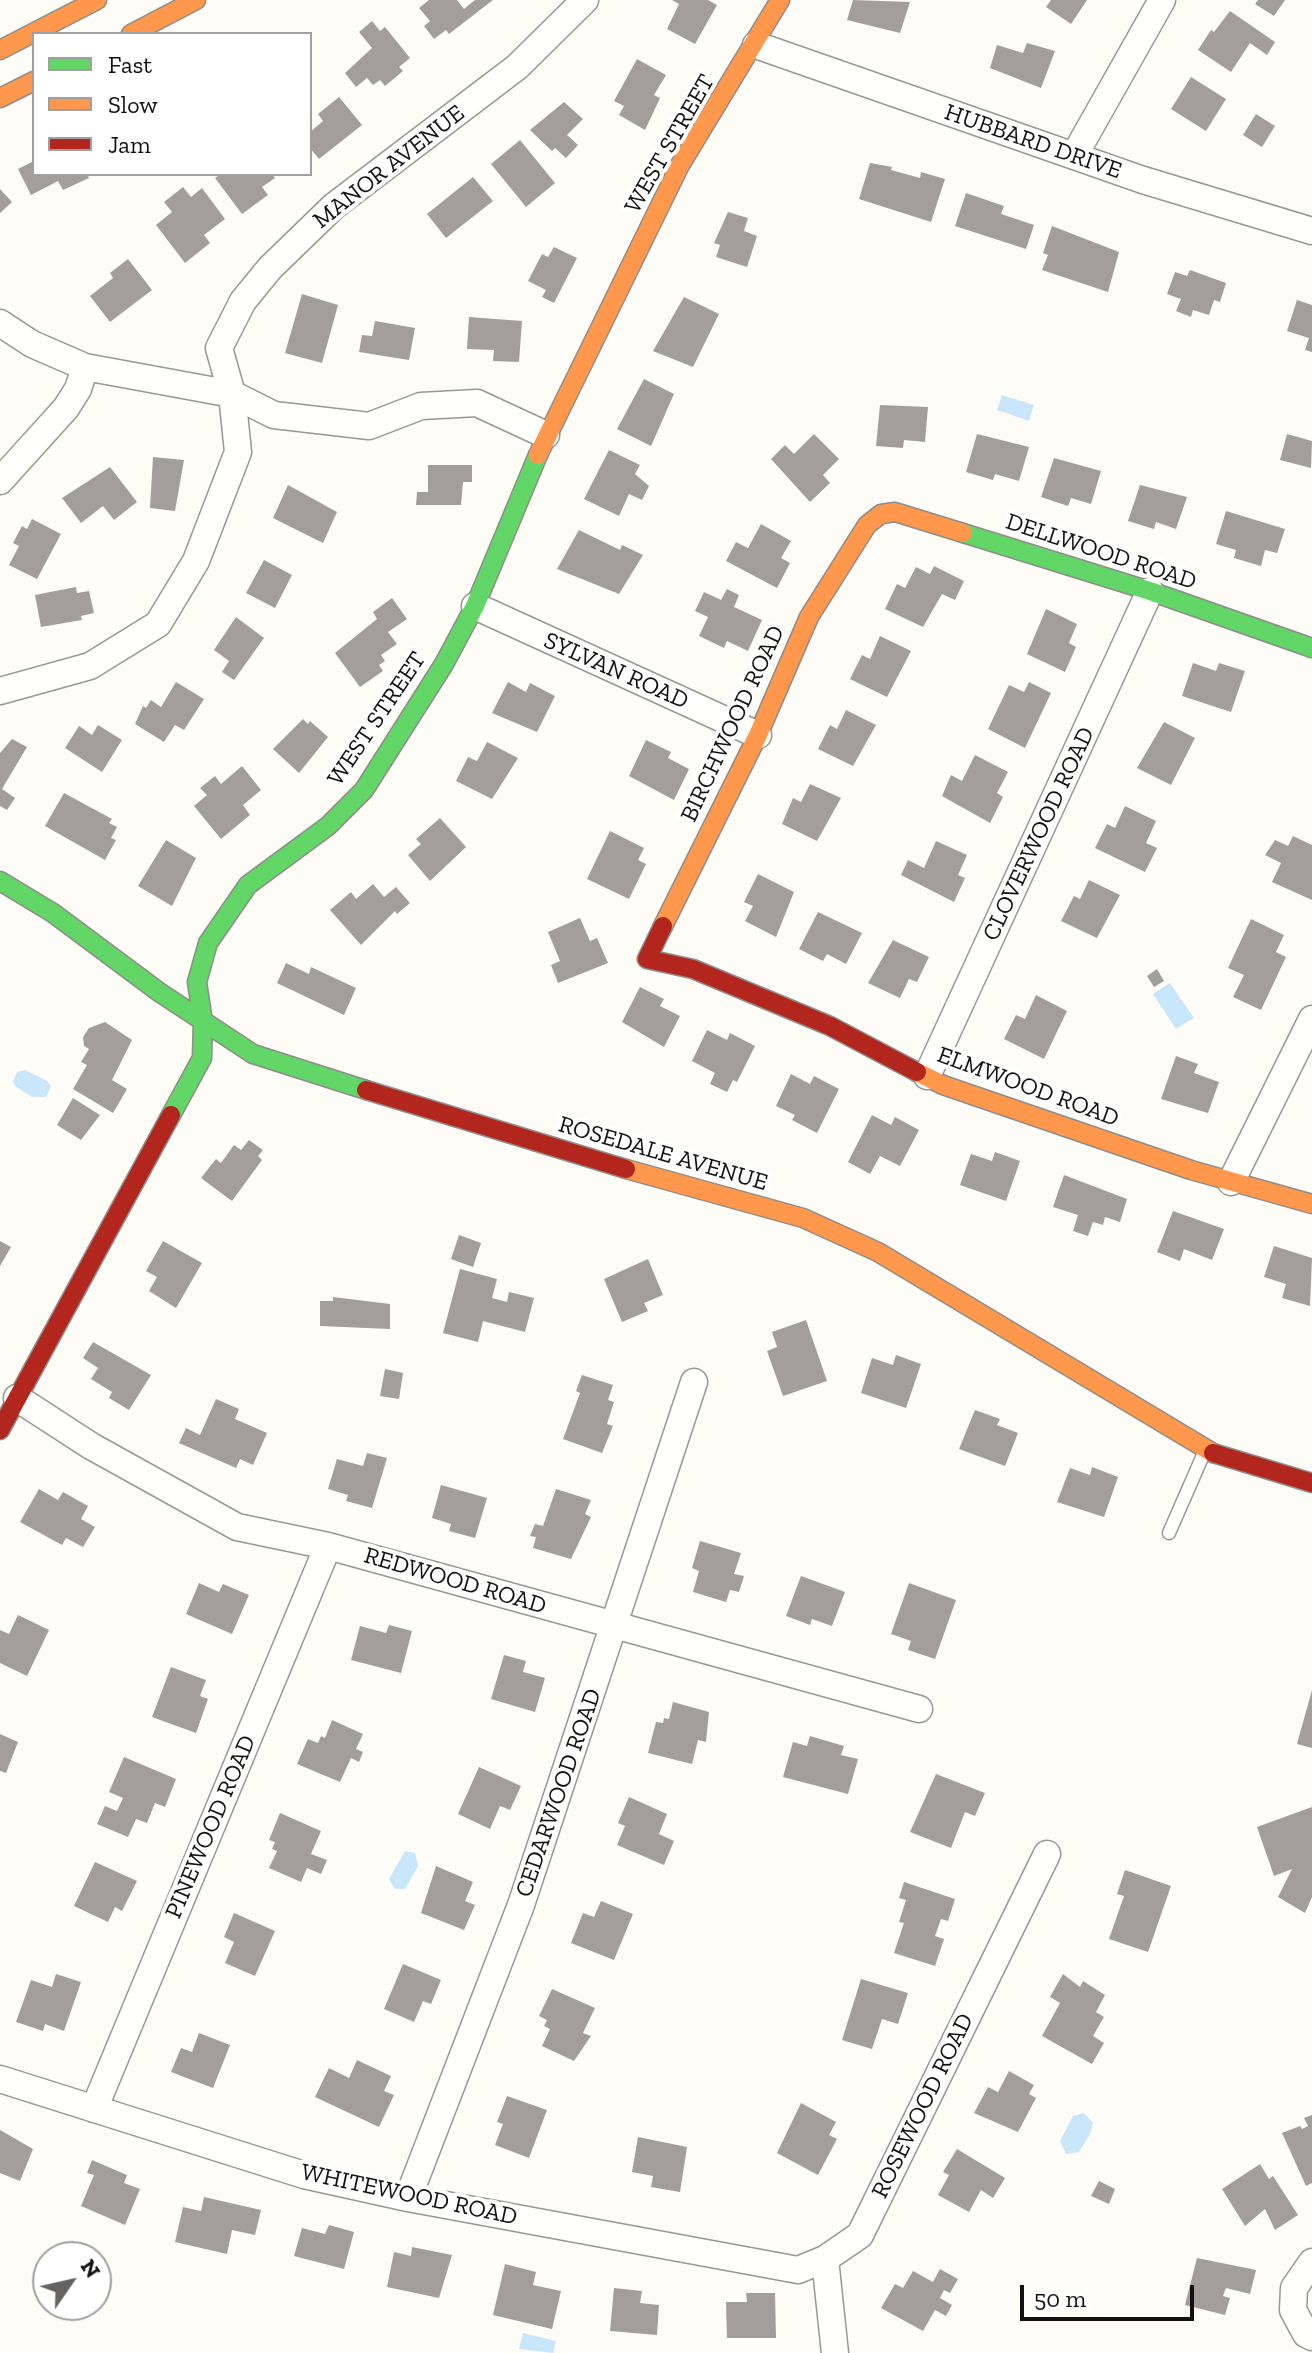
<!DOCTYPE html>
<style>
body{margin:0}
#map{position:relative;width:1312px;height:2353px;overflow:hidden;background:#fdfcf7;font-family:"Zilla Slab",serif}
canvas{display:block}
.legend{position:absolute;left:32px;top:32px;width:280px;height:144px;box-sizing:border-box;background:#fff;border:2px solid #a0a0a0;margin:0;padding:10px 14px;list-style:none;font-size:24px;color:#111}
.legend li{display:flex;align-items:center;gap:16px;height:40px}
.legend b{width:40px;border:2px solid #a0a0a0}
.north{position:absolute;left:32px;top:2241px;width:80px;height:80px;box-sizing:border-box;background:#fff;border:2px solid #a0a0a0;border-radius:50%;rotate:56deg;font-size:22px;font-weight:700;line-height:32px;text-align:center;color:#111}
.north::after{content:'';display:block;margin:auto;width:28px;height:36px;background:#646362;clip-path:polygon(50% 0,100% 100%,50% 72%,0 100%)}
.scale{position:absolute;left:1020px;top:2285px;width:174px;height:36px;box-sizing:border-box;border:4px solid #111;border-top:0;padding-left:10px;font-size:24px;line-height:28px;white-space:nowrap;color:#111;-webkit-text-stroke:6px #fff;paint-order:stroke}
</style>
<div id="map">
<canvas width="1312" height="2353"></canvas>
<ul class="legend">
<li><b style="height:10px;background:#63d668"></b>Fast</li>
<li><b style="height:10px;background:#ff974d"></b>Slow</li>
<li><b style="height:10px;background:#b3261e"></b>Jam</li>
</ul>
<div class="north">N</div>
<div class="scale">50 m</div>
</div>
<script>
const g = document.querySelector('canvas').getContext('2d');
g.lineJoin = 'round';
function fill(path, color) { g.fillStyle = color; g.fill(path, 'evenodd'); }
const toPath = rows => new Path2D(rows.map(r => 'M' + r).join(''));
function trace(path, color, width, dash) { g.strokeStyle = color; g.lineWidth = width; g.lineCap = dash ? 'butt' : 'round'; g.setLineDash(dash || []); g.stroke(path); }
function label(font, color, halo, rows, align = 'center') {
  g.font = font + ' "Zilla Slab",serif'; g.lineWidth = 8; g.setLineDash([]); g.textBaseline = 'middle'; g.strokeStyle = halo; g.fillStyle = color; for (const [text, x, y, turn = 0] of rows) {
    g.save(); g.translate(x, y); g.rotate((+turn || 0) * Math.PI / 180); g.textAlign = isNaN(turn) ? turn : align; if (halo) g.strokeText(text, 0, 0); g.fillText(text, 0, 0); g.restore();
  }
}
fill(toPath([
 [1002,395,1034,405,1029,421,997,410],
 [1170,983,1194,1018,1176,1029,1153,994],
 [25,1070,47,1081,51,1086,46,1097,32,1097,15,1086,13,1081,17,1072],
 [405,1851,415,1853,418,1866,405,1889,395,1889,389,1879],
 [1084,2113,1093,2123,1090,2134,1079,2152,1066,2154,1060,2141,1073,2116],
 [523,2333,556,2341,553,2353,519,2349]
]), '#cae6fa');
fill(toPath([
 [429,0,457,0,464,9,475,0,493,0,449,34,446,30,434,39,424,26,430,21,419,8],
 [672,0,708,0,717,5,695,44,667,29,679,4],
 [853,0,910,2,900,33,847,20],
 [1051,0,1087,0,1071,24,1046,7],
 [1258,0,1285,0,1274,16,1255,4],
 [1230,11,1275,42,1267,55,1250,43,1231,72,1198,50,1211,30,1214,32],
 [372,21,380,31,385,27,410,58,399,67,403,71,385,86,380,80,373,85,367,78,356,87,345,73,372,48,359,32],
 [1027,43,1055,51,1041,88,990,68,997,45,1023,53],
 [637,59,666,75,654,95,660,98,645,130,619,115,624,106,614,101],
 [1191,77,1226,99,1206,131,1171,109],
 [339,97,362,125,319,159,310,148,310,132,323,121,318,114],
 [564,102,583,119,567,135,578,145,566,158,555,148,552,151,530,130],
 [1256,114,1275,126,1262,147,1243,135],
 [520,140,555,183,526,207,491,164],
 [34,161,34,174,87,174,89,178,63,190,58,181,31,195,18,169],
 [870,163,892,167,891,170,920,178,921,172,945,179,931,222,859,199],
 [221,174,272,174,275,178,262,187,268,195,242,214,215,178],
 [473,177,493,201,446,238,427,214],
 [183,187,191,197,202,188,225,219,204,235,210,243,185,263,156,225,172,212,164,202],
 [0,189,12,202,0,213],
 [966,193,1004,206,1001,214,1034,225,1026,249,955,226],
 [728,212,748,218,744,231,757,236,747,267,716,257,720,245,714,243],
 [1052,226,1119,252,1108,292,1042,270,1048,255,1043,253],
 [554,247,577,258,554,303,542,297,546,290,528,281,542,254,548,257],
 [128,259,152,290,110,322,90,296,113,278,110,273],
 [1190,270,1226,283,1220,302,1214,300,1209,315,1193,310,1191,317,1176,311,1181,299,1167,294,1175,272,1187,276],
 [302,294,338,305,322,363,285,353],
 [684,297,719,314,693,367,653,351],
 [1297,300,1312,305,1312,352,1305,350,1309,338,1287,331],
 [469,317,522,321,519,362,493,361,494,350,467,349],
 [375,321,415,328,409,360,359,352,362,335,372,336],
 [644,379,674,394,651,446,617,429],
 [880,405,928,407,925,442,904,440,903,448,876,446],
 [814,434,839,459,823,475,830,483,810,502,771,459,785,445,794,454],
 [977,434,1029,447,1019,481,995,474,993,480,966,472],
 [1287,434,1312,441,1311,468,1280,460],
 [609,450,640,465,635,474,649,486,642,500,629,494,619,516,584,499],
 [153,457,184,460,175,511,150,508],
 [1054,458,1101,471,1091,504,1071,498,1068,506,1041,497],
 [428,465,472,465,472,482,463,482,461,505,416,505,417,492,428,492],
 [110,467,137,502,114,520,103,506,81,523,62,498],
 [288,485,337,512,323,543,273,518],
 [1140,485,1187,497,1176,529,1156,522,1154,529,1128,521],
 [1226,511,1285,529,1277,553,1265,550,1261,566,1234,558,1236,550,1216,544],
 [32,519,61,534,37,579,9,565,19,546,13,543,22,526,27,529],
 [761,524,791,541,781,558,790,563,777,588,726,561,736,542,748,548],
 [579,530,620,550,622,545,643,555,619,594,557,569],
 [264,560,292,575,275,608,246,593],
 [934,566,964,581,955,600,942,594,923,627,885,609,897,584,905,588,916,567,930,574],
 [76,587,77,593,89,591,94,613,81,616,82,620,41,627,35,595],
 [727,589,739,595,734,607,762,620,748,651,727,641,724,648,699,636,708,617,695,611,704,592,721,600],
 [392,598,407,619,388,632,397,644,381,655,385,661,379,665,383,671,360,687,335,653,377,619,373,612],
 [1046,609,1077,624,1069,643,1076,647,1065,672,1027,654],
 [236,617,264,638,234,680,222,672,229,661,214,650],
 [880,636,911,651,887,697,850,679,862,655,870,659],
 [1193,663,1216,671,1219,663,1245,671,1231,712,1182,696],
 [176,682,204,699,184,730,175,725,164,742,135,724,143,706,146,708,151,700,161,707],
 [508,682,526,692,530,683,555,696,537,732,492,713],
 [1029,682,1051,693,1025,748,988,729,1009,685,1024,692],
 [846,710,876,725,853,766,818,749,830,725,837,729],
 [303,719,308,724,310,721,328,737,299,773,273,749],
 [1164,722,1195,738,1171,785,1137,768],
 [98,725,122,740,102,772,65,748,79,726,92,735],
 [12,739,27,747,2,789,15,798,7,810,0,806,0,753],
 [646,740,671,752,668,758,689,769,674,800,629,776],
 [487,742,518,758,492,799,456,781,468,757,477,761],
 [975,755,1008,772,997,793,1003,797,990,823,942,796,951,775,962,781],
 [242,766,261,790,243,805,250,815,221,839,194,806,207,795,200,788,215,776,221,784],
 [810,784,841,798,817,841,782,824,793,798,801,802],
 [64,793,112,819,109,823,117,827,111,838,116,840,105,860,45,826],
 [1125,806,1156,821,1146,843,1157,848,1145,872,1095,848,1107,824,1115,828],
 [440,818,466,847,430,881,408,855,421,844,416,839],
 [610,831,644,848,638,860,646,864,629,899,587,879],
 [1293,836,1312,845,1312,900,1272,882,1281,863,1265,855,1275,840,1288,846],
 [166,840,196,858,172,906,138,886],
 [936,841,967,855,958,875,965,878,954,902,901,875,908,860,924,868],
 [758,874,794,892,776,937,745,921,753,906,744,902],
 [1089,880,1120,895,1097,938,1061,921,1074,896,1080,899],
 [373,884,384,897,396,887,410,903,397,914,395,911,361,945,330,910,351,892,356,899],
 [818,912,862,933,846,964,827,954,823,961,799,949],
 [580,918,590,941,597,938,608,963,558,983,551,965,560,961,548,932],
 [1251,919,1284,935,1276,952,1286,957,1261,1010,1233,997,1244,975,1228,968],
 [893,940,929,957,917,982,909,979,900,998,868,983],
 [286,963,309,974,311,967,356,988,344,1015,277,983],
 [1157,969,1164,981,1154,987,1147,976],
 [640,987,664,999,660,1006,680,1016,664,1047,622,1022],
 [1036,995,1067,1011,1044,1059,1004,1039,1016,1015,1025,1019],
 [105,1022,132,1040,112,1080,127,1089,113,1113,73,1089,87,1065,81,1062,89,1049,84,1046,83,1037,89,1028],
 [707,1030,727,1040,730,1033,755,1046,737,1082,733,1080,727,1092,710,1084,715,1073,692,1061],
 [1176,1056,1198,1064,1194,1073,1219,1082,1208,1113,1161,1099],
 [791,1074,810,1084,814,1076,839,1089,817,1133,792,1120,795,1115,776,1106],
 [73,1098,100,1115,81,1140,57,1125],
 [872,1115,891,1125,895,1117,919,1130,900,1166,880,1156,870,1174,848,1162],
 [249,1140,263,1150,258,1156,262,1160,232,1201,201,1178,216,1159,221,1163,234,1145,241,1150],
 [995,1152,1020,1161,1006,1201,960,1185,971,1154,992,1161],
 [1064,1175,1127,1199,1120,1222,1105,1217,1103,1225,1093,1222,1088,1236,1073,1231,1078,1215,1053,1207],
 [1173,1211,1224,1229,1212,1260,1184,1249,1180,1261,1157,1252],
 [459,1235,481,1243,473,1267,451,1259],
 [0,1241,11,1247,0,1266],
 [163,1241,202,1263,176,1308,149,1291,157,1277,146,1271],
 [1274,1246,1312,1258,1310,1306,1282,1298,1286,1284,1264,1277],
 [648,1259,663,1295,644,1303,648,1311,622,1322,604,1279],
 [460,1269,497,1279,492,1298,507,1302,509,1292,534,1298,525,1332,483,1321,478,1342,443,1333],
 [333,1297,390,1304,390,1329,320,1326,320,1301,333,1301],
 [806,1320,827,1381,783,1396,767,1351,777,1347,772,1332],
 [93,1342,151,1375,129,1410,109,1398,112,1392,91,1379,98,1368,83,1358],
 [896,1355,921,1364,906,1408,861,1393,872,1358,893,1365],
 [385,1369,403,1373,399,1399,380,1396],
 [582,1375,613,1385,608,1400,614,1402,607,1424,613,1426,602,1453,563,1439,580,1393,576,1391],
 [216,1399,239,1409,235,1419,267,1433,253,1465,240,1459,236,1468,179,1443,186,1428,200,1435],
 [975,1410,1000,1419,997,1425,1018,1433,1005,1466,959,1449],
 [367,1453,387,1458,372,1508,346,1501,348,1495,328,1489,337,1459,363,1466],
 [1092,1467,1118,1477,1104,1517,1057,1502,1070,1468,1090,1475],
 [441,1485,487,1498,475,1538,449,1531,451,1524,432,1518],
 [39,1489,58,1500,63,1492,88,1506,81,1519,95,1527,83,1547,66,1538,62,1545,20,1522],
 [556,1489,591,1500,585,1514,591,1517,571,1559,533,1548,536,1537,530,1536,535,1524,543,1526],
 [700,1541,741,1553,734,1574,744,1576,739,1592,730,1590,726,1602,693,1592,699,1571,692,1568],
 [801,1576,845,1592,832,1626,812,1619,810,1625,786,1616],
 [199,1583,219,1592,223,1584,249,1595,232,1634,186,1614],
 [909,1583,956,1600,935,1659,908,1650,911,1641,891,1634],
 [18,1615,49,1630,27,1676,0,1663,0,1630,9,1634],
 [389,1625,412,1631,401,1673,351,1660,360,1626,386,1633],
 [504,1655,526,1661,523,1672,545,1678,535,1712,491,1699],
 [171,1667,206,1680,200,1696,208,1699,196,1733,152,1717],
 [1312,1690,1312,1748,1297,1744],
 [673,1702,709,1712,706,1742,698,1740,692,1764,648,1753,656,1722,663,1723,664,1718,669,1719],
 [332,1720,363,1734,356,1749,363,1752,359,1762,351,1758,340,1782,297,1764,308,1739,318,1743,321,1736,325,1738],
 [0,1734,18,1742,6,1773,0,1771],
 [810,1736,844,1746,841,1755,858,1759,848,1794,783,1777,793,1742,807,1746],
 [124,1757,176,1779,165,1807,155,1803,147,1823,136,1819,128,1837,97,1824,105,1806,117,1811,123,1798,109,1792],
 [479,1767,521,1786,510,1810,500,1806,490,1829,458,1814],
 [936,1774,985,1793,975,1816,965,1812,951,1848,910,1832],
 [629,1797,667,1814,659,1834,674,1841,664,1865,617,1845,625,1826,618,1823],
 [1312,1807,1312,1897,1305,1913,1278,1897,1292,1869,1274,1876,1257,1827],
 [280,1813,321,1831,311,1854,327,1860,321,1874,307,1868,301,1882,269,1868,277,1851,272,1849,275,1842,269,1840],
 [95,1862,137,1881,122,1911,115,1907,108,1922,74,1906],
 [436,1866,473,1882,465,1901,475,1905,464,1930,421,1913],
 [1125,1870,1171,1886,1148,1952,1109,1939,1124,1896,1117,1894],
 [904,1882,955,1899,948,1921,941,1919,935,1936,944,1939,935,1966,894,1953,904,1923,899,1922,906,1900,899,1898],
 [601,1901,633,1914,614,1960,571,1943,583,1913,594,1917],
 [234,1913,275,1931,255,1976,225,1963,234,1942,224,1937],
 [403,1964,441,1980,431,2004,423,2001,414,2022,384,2009],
 [56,1974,81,1982,64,2031,45,2024,43,2031,16,2022,31,1980,52,1987],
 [1063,1974,1080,1987,1083,1981,1105,1995,1096,2012,1104,2017,1093,2036,1104,2043,1092,2064,1042,2036,1060,2003,1050,1997],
 [861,1979,908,1993,898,2024,882,2019,872,2049,842,2040],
 [552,1989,595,2008,583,2033,591,2036,574,2061,542,2046,550,2029,544,2026,547,2020,539,2016],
 [199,2033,230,2045,213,2088,171,2072,181,2048,192,2052],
 [357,2060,391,2076,384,2091,394,2095,379,2127,315,2097,329,2068,349,2078],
 [1009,2071,1034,2085,1029,2094,1036,2098,1018,2132,974,2113,988,2087,998,2092],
 [507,2096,547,2110,529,2158,495,2145,503,2124,497,2122],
 [801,2103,836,2122,829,2135,837,2139,818,2175,777,2153],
 [1312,2115,1312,2183,1306,2186,1282,2133,1300,2126,1302,2129,1308,2126,1304,2118],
 [0,2130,33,2149,20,2181,0,2173],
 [638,2137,687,2147,680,2192,651,2187,653,2176,632,2172],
 [957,2149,1005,2178,993,2198,981,2190,969,2212,938,2195,949,2175,943,2172],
 [92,2160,127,2175,124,2183,140,2189,125,2225,81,2206,94,2175,87,2173],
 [1260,2164,1269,2179,1273,2176,1298,2215,1275,2230,1265,2209,1245,2226,1222,2189],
 [1099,2181,1115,2189,1109,2204,1091,2196],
 [204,2197,261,2210,255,2235,232,2230,227,2254,175,2242,183,2207,201,2211],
 [329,2225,354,2232,344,2269,294,2256,302,2228,325,2234],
 [412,2247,452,2255,439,2298,387,2287,394,2252,411,2256],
 [1197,2258,1256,2270,1250,2294,1226,2288,1223,2296,1230,2298,1225,2315,1185,2305],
 [505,2264,536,2272,533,2285,561,2291,552,2329,493,2315],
 [940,2269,958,2279,950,2293,944,2290,940,2298,952,2305,946,2316,935,2310,923,2331,881,2308,895,2284,903,2288,913,2271,933,2282],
 [614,2288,642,2291,640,2303,659,2305,657,2335,610,2331],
 [746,2293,775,2293,776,2338,727,2338,726,2302,747,2302]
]), '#a19f9c');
const lane = toPath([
 [1169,1533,1204,1453]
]);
const street = toPath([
 [756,45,1143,180,1312,231],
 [1074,156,1162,0],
 [0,323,32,344,85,367,232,394,274,415,369,426,421,406,477,403,546,435],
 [0,481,66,408,78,389,85,367],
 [475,606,758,735],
 [0,691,90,666,158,624,196,561,238,452,232,394,219,348,243,301,270,268,334,206,517,67,585,0],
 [927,1076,1150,591],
 [1231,1182,1312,1019],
 [17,1398,91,1446,237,1527,328,1546,919,1709],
 [0,2079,304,2175,408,2198,798,2270,825,2259,860,2235,1047,1854],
 [94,2109,328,1546],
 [408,2198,521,1905,694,1382],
 [825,2259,835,2353],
 [1312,2262,1294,2288,1293,2310,1306,2334,1312,2337]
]);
const fast = toPath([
 [963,533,1150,591,1312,648],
 [0,881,53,913,159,992,253,1054,366,1090],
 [171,1115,202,1058,203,1022,197,982,208,943,248,885,328,826,364,790,444,664,475,606,538,455]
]);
const slow = toPath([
 [131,34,196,0],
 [0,50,97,0],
 [0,98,34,81],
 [538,455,680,165,780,0],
 [663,926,758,735,809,617,867,525,881,514,895,512,963,533],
 [917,1072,943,1085,1191,1170,1312,1204],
 [626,1169,803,1218,878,1252,1213,1453]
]);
const jam = toPath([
 [663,926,647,959,693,969,830,1026,917,1072],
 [366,1090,626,1169],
 [0,1430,171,1115],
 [1213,1453,1312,1483]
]);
trace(lane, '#979795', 15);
trace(street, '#979795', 29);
trace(fast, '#8e8d8b', 21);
trace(slow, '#8e8d8b', 21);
trace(jam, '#8e8d8b', 21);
trace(lane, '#fffffe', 12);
trace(street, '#fffffe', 26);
trace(fast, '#63d668', 18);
trace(slow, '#ff974d', 18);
trace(jam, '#b3261e', 18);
label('24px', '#111', '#fff', [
 ["HUBBARD DRIVE",1033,142,19],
 ["WEST STREET",670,144,-60],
 ["MANOR AVENUE",389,167,-38],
 ["DELLWOOD ROAD",1101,552,18],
 ["SYLVAN ROAD",616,671,24],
 ["WEST STREET",377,719,-56],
 ["BIRCHWOOD ROAD",733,724,-65],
 ["CLOVERWOOD ROAD",1039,834,-65],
 ["ELMWOOD ROAD",1028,1087,20],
 ["ROSEDALE AVENUE",663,1154,16],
 ["REDWOOD ROAD",455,1581,16],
 ["CEDARWOOD ROAD",559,1793,-71],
 ["PINEWOOD ROAD",211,1827,-67],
 ["ROSEWOOD ROAD",923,2106,-64],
 ["WHITEWOOD ROAD",409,2195,12]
]);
</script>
